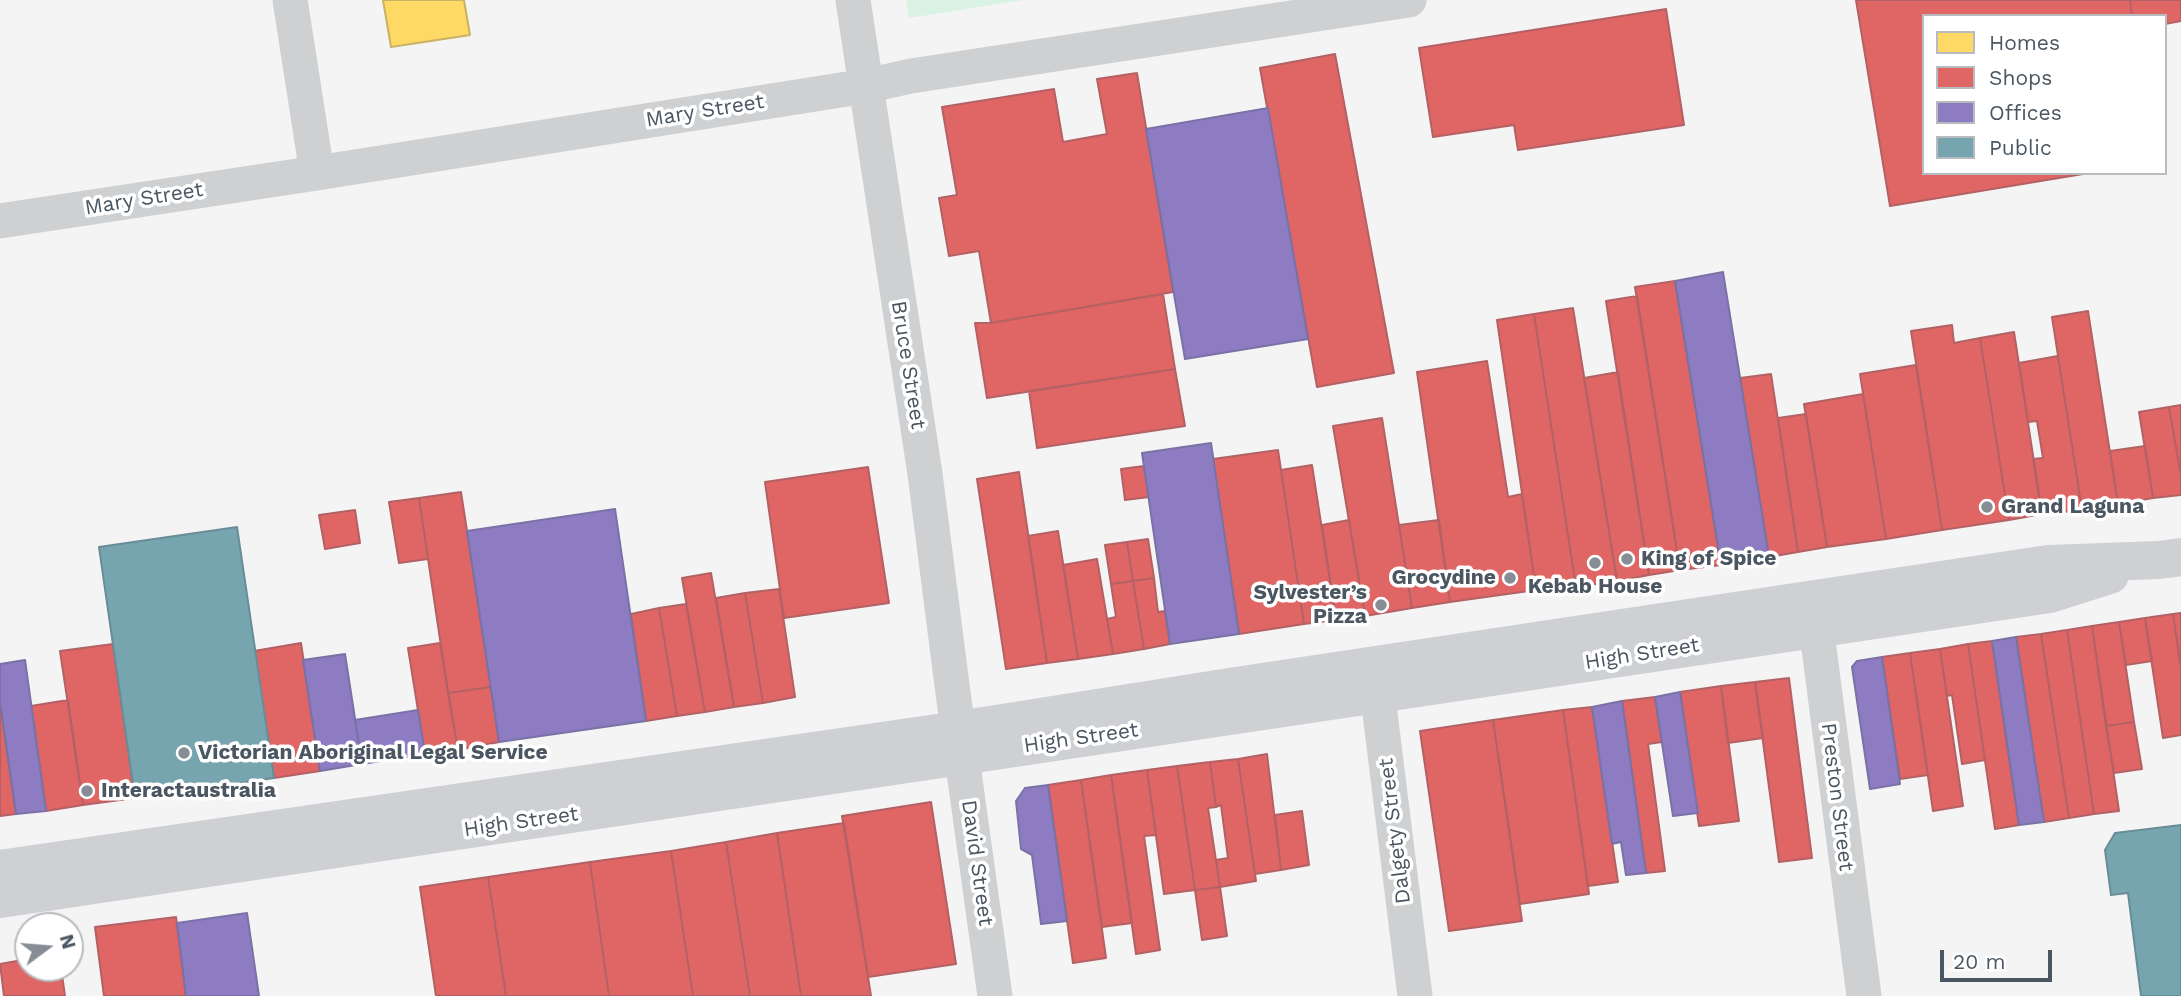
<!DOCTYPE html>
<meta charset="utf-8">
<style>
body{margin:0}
#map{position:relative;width:2181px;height:996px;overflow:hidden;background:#f4f4f4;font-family:"Work Sans",sans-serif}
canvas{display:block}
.legend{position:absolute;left:1922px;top:14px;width:245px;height:161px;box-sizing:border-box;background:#fff;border:2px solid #b7bbc0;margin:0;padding:9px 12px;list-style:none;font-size:21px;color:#4a5661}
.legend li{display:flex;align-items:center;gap:14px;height:35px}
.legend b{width:35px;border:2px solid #b7bbc0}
.north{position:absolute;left:14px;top:912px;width:70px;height:70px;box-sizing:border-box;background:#fff;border:2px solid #b7bbc0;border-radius:50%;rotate:74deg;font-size:19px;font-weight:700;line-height:28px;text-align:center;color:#4a5661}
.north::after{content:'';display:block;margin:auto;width:24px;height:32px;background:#868d94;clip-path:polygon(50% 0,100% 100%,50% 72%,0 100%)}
.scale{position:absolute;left:1940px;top:950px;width:112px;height:32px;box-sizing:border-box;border:4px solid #4a5661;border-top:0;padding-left:9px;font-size:21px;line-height:24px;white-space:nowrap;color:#4a5661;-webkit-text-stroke:5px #fff;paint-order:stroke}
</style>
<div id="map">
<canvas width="2181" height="996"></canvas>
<ul class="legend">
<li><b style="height:19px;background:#ffd966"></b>Homes</li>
<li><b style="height:19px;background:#e06666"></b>Shops</li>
<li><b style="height:19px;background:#8e7cc3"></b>Offices</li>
<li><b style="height:19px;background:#76a5af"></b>Public</li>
</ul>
<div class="north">N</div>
<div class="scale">20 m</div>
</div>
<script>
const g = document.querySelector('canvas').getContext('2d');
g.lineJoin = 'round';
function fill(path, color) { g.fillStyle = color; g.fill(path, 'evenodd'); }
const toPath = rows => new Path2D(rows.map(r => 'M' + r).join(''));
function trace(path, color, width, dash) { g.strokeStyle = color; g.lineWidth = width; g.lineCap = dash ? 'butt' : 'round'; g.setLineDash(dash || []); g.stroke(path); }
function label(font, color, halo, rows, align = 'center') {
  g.font = font + ' "Work Sans",sans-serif'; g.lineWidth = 7; g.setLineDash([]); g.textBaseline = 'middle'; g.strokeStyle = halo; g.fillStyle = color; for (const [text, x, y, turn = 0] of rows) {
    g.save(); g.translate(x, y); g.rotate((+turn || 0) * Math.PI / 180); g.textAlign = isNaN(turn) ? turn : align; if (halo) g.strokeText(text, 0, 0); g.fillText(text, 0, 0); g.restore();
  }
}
fill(toPath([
 [906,0,1023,0,909,18]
]), '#d9f2e3');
const homes = toPath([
 [383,0,464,0,470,35,391,47,383,0]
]);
fill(homes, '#ffd966');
trace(homes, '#c9b264', 2);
const shops = toPath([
 [1856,0,2130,0,2132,16,1924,16,1924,173,2089,173,1890,206,1856,0],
 [2130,0,2181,0,2181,21,2165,24,2165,16,2132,16,2130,0],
 [1666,9,1684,125,1518,150,1514,125,1433,137,1419,48,1666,9],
 [1335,54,1394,373,1317,387,1260,68,1335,54],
 [1137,73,1173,292,991,323,979,251,949,256,939,198,957,195,942,107,1054,89,1063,142,1107,134,1097,79,1137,73],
 [1675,281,1721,565,1680,570,1635,287,1675,281],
 [1163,294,1175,369,987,398,975,323,991,323,1163,294],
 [1637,296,1680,570,1649,575,1606,301,1637,296],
 [1573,308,1617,581,1576,587,1534,314,1573,308],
 [2088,311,2118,504,2082,510,2052,317,2088,311],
 [1534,314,1576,587,1536,590,1497,320,1534,314],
 [1952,325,1954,343,1980,338,2009,520,1942,530,1911,331,1952,325],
 [2014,332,2042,514,2009,520,1980,338,2014,332],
 [2058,356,2082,510,2042,514,2033,459,2043,458,2037,421,2028,422,2019,363,2058,356],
 [1487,361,1508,497,1522,494,1536,590,1450,602,1417,372,1487,361],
 [1916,365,1942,530,1886,539,1860,374,1916,365],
 [1175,369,1185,426,1037,448,1029,391,1175,369],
 [1618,372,1649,575,1617,581,1584,378,1618,372],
 [1771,374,1798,552,1769,557,1740,378,1771,374],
 [1863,394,1886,539,1827,547,1804,404,1863,394],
 [2181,405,2181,476,2169,407,2181,405],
 [2169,407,2181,476,2181,495,2153,498,2139,412,2169,407],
 [1806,414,1827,547,1798,552,1778,418,1806,414],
 [1382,418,1412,608,1365,616,1333,426,1382,418],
 [2145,446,2153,498,2118,504,2110,451,2145,446],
 [1278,450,1304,624,1239,634,1213,459,1278,450],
 [1312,465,1336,620,1304,624,1281,470,1312,465],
 [1144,466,1149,497,1125,500,1121,469,1144,466],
 [868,467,889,603,784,618,765,482,868,467],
 [1019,472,1047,663,1006,669,977,479,1019,472],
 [461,492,491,687,448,693,419,498,461,492],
 [419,498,428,559,399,563,389,502,419,498],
 [355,510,360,543,325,549,319,515,355,510],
 [1349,520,1365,616,1336,620,1322,525,1349,520],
 [1439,520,1450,602,1412,608,1399,525,1439,520],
 [1058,531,1078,659,1047,663,1028,536,1058,531],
 [1148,539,1154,578,1133,581,1127,542,1148,539],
 [1127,542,1133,581,1111,584,1105,545,1127,542],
 [1097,559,1113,654,1078,659,1063,565,1097,559],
 [711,573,734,707,705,712,682,578,711,573],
 [1154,578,1158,612,1165,611,1170,644,1144,649,1133,581,1154,578],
 [1133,581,1144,649,1113,654,1107,619,1116,617,1111,584,1133,581],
 [779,589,795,697,763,703,745,593,779,589],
 [745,593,763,703,734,707,716,598,745,593],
 [686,604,705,712,677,716,659,608,686,604],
 [659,608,677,716,646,721,631,614,659,608],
 [2181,613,2181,662,2180,662,2173,614,2181,613],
 [2173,614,2181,669,2181,735,2163,738,2145,618,2173,614],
 [2145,618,2152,661,2126,665,2119,622,2145,618],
 [2119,622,2134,722,2106,726,2092,626,2119,622],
 [2092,626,2119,811,2094,814,2067,630,2092,626],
 [2067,630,2094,814,2069,818,2041,634,2067,630],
 [2041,634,2069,818,2044,822,2016,637,2041,634],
 [1992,641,2019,825,1995,829,1968,644,1992,641],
 [301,643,320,771,274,778,254,651,301,643],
 [440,643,458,750,425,754,408,648,440,643],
 [113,644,135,798,83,805,60,651,113,644],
 [1968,644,1985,760,1962,764,1952,695,1947,696,1940,649,1968,644],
 [1940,649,1963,806,1933,811,1910,653,1940,649],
 [1910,653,1928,775,1900,779,1882,657,1910,653],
 [1789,678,1812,858,1779,862,1755,682,1789,678],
 [1755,682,1763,738,1728,743,1721,686,1755,682],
 [1721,686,1739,821,1699,826,1680,692,1721,686],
 [491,687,499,742,458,750,448,693,491,687],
 [1655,697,1662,742,1648,744,1665,871,1646,873,1622,701,1655,697],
 [68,700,83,805,46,811,31,706,68,700],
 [0,702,16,814,0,816,0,702],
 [1592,707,1618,882,1588,886,1563,710,1592,707],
 [1563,710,1589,894,1520,904,1493,720,1563,710],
 [1493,720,1522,921,1449,931,1420,731,1493,720],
 [2134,722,2142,769,2114,773,2106,726,2134,722],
 [1267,754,1281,870,1255,874,1238,759,1267,754],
 [1238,759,1256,881,1220,887,1216,860,1228,858,1221,805,1216,807,1210,762,1238,759],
 [1210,762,1216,807,1208,808,1220,887,1195,890,1177,766,1210,762],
 [1177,766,1195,890,1164,894,1147,770,1177,766],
 [1147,770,1156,835,1144,836,1160,950,1136,954,1111,775,1147,770],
 [1111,775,1132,923,1102,927,1081,780,1111,775],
 [1081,780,1106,958,1073,963,1048,785,1081,780],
 [931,802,956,964,868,977,842,816,931,802],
 [1302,811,1309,865,1281,870,1275,815,1302,811],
 [844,823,871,996,801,996,777,833,844,823],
 [777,833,801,996,750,996,726,842,777,833],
 [726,842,750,996,693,996,671,851,726,842],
 [671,851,693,996,609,996,590,862,671,851],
 [590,862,609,996,506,996,488,877,590,862],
 [488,877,506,996,436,996,420,887,488,877],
 [1220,887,1227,936,1202,940,1195,890,1220,887],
 [176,917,186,996,104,996,95,927,176,917],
 [28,959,28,968,61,968,65,996,4,996,0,964,28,959]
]);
fill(shops, '#e06666');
trace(shops, '#b36164', 2);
const offices = toPath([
 [1268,108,1308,339,1185,359,1146,129,1268,108],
 [1723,272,1769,557,1721,565,1675,281,1723,272],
 [1211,443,1239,634,1170,644,1142,453,1211,443],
 [615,509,646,721,499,742,467,531,615,509],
 [2016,637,2044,822,2019,825,1992,641,2016,637],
 [345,654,362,764,320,771,303,660,345,654],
 [1882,657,1900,784,1870,789,1852,667,1857,661,1882,657],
 [25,660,46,811,16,814,0,702,0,664,25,660],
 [1680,692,1698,813,1673,816,1655,697,1680,692],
 [1622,701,1646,873,1626,875,1621,842,1612,844,1592,707,1622,701],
 [418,710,425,754,362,764,355,720,418,710],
 [1048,785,1067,921,1041,924,1032,855,1021,849,1016,801,1025,788,1048,785],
 [247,913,259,996,186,996,177,923,247,913]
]);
fill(offices, '#8e7cc3');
trace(offices, '#7a71a6', 2);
const public = toPath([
 [237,527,274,778,135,798,99,547,237,527],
 [2181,825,2181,996,2141,996,2128,893,2111,895,2105,850,2115,833,2181,825]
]);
fill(public, '#76a5af');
trace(public, '#698d98', 2);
trace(toPath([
 [290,0,317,173],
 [853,0,925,474,953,693,995,996],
 [0,221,317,173,866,86,911,76,1409,0],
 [1813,602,1864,996],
 [1374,665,1415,996]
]), '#ced0d2', 35);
trace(toPath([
 [0,869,958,730,1236,686,2048,564,2159,560,2181,557],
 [0,899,2050,594,2110,575]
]), '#ced0d4', 38);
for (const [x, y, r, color] of [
 [1987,507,7,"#868d94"],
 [1627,559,7,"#868d94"],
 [1595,563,7,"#868d94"],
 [1510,578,7,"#868d94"],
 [1381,605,7,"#868d94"],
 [184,753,7,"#868d94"],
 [87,791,7,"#868d94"]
]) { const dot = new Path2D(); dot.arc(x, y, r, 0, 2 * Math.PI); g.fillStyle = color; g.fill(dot); trace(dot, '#fff', 2.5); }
label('21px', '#4a5661', '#fff', [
 ["Mary Street",705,111,-9],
 ["Mary Street",144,199,-9],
 ["Bruce Street",908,365,81],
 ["High Street",1642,654,-9],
 ["High Street",1081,738,-8],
 ["Preston Street",1837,797,83],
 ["High Street",521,822,-8],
 ["Dalgety Street",1395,831,-97],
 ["David Street",977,863,82]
]);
label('bold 21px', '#4a5661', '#fff', [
 ["Grand Laguna",2001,507],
 ["King of Spice",1641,559],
 ["Grocydine",1496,578,"right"],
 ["Kebab House",1595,587,"center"],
 ["Sylvester’s",1367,593,"right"],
 ["Pizza",1367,617,"right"],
 ["Victorian Aboriginal Legal Service",198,753],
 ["Interactaustralia",101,791]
], 'left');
</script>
